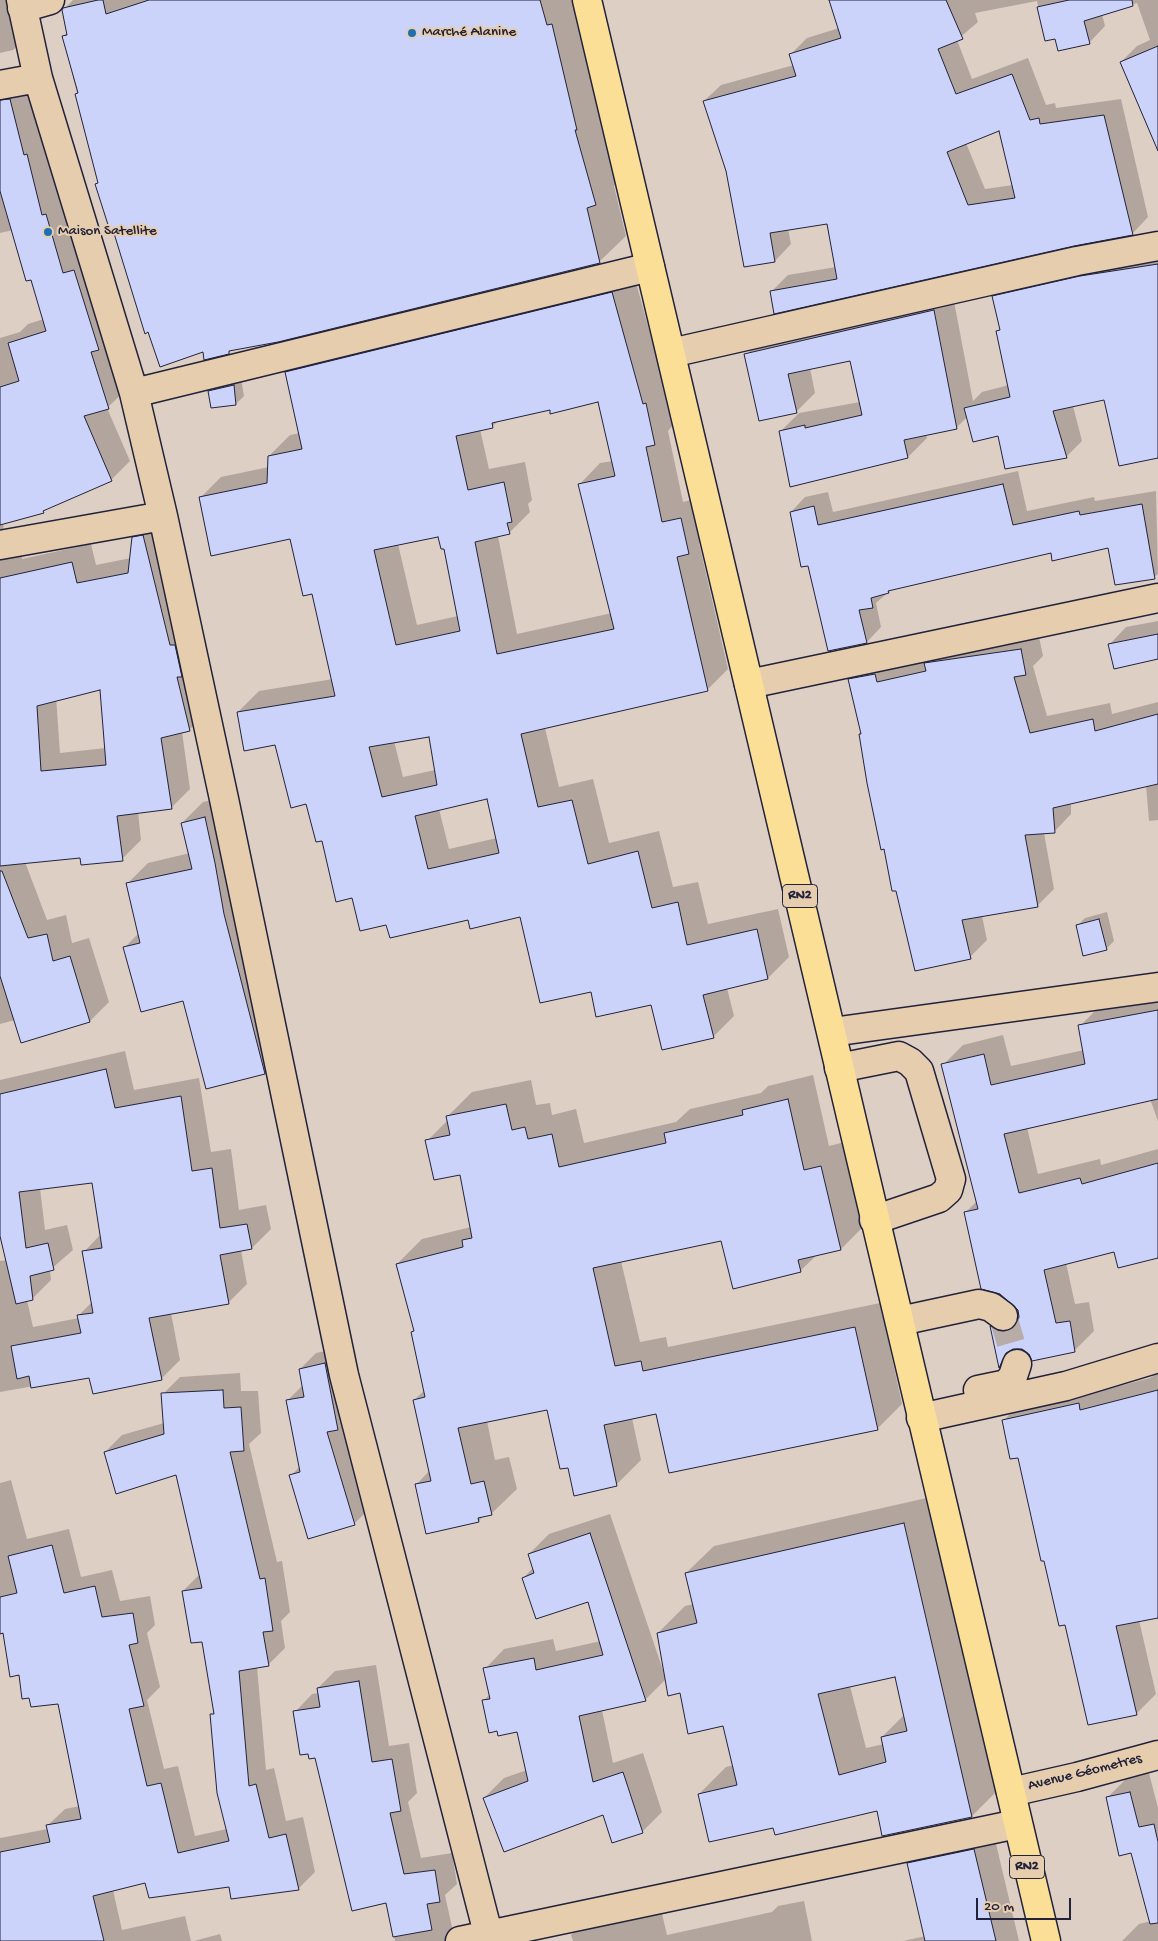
<!DOCTYPE html>
<meta charset="utf-8">
<style>
body{margin:0}
#map{position:relative;width:1158px;height:1941px;overflow:hidden;background:#decfc5;font-family:"Gochi Hand",sans-serif}
canvas{display:block}
.scale{position:absolute;left:976px;top:1898px;width:95px;height:22px;box-sizing:border-box;border:2px solid #22223b;border-top:0;padding-left:6px;font-size:15px;line-height:18px;white-space:nowrap;color:#22223b;-webkit-text-stroke:4px #e6cdae;paint-order:stroke}
</style>
<div id="map">
<canvas width="1158" height="1941"></canvas>
<div class="scale">20 m</div>
</div>
<script>
const g = document.querySelector('canvas').getContext('2d');
g.lineJoin = 'round';
function fill(path, color) { g.fillStyle = color; g.fill(path, 'evenodd'); }
const toPath = rows => new Path2D(rows.map(r => 'M' + r).join(''));
function trace(path, color, width, dash) { g.strokeStyle = color; g.lineWidth = width; g.lineCap = dash ? 'butt' : 'round'; g.setLineDash(dash || []); g.stroke(path); }
function label(font, color, halo, rows, align = 'center') {
  g.font = font + ' "Gochi Hand",sans-serif'; g.lineWidth = 4; g.setLineDash([]); g.textBaseline = 'middle'; g.strokeStyle = halo; g.fillStyle = color; for (const [text, x, y, turn = 0] of rows) {
    g.save(); g.translate(x, y); g.rotate((+turn || 0) * Math.PI / 180); g.textAlign = isNaN(turn) ? turn : align; if (halo) g.strokeText(text, 0, 0); g.fillText(text, 0, 0); g.restore();
  }
}
fill(toPath([
 [0,0,24,0,32,31,13,50,0,53],
 [73,0,578,0,622,178,614,186,626,236,599,262,232,349,228,353,204,350,99,182,63,36,68,32,64,9],
 [830,0,1158,0,1158,116,1121,62,1137,46,1150,40,1137,3,1102,14,1105,26,1089,43,1056,38,1046,40,1037,1,975,13,978,22,957,40,972,79,1028,58,1046,105,1055,103,1056,108,1121,99,1148,217,1132,234,771,292,788,275,836,267,828,223,788,229,791,244,775,261,727,171,704,101,721,85,794,65,791,54,807,38,839,28],
 [1000,130,1013,185,985,189,966,143],
 [31,83,127,389,107,408,130,461,111,480,47,508,43,512,4,522,3,529,22,555,22,559,91,544,96,565,131,558,133,538,152,519,208,711,189,730,182,732,190,789,171,808,138,812,141,840,122,859,81,856,25,862,47,920,66,915,72,943,89,938,109,1002,90,1021,15,1020,0,1024,0,338,20,332,28,324,44,319,13,230,0,233,0,89],
 [55,682,101,689,106,748,60,753],
 [1158,251,1158,419,1105,399,1073,406,1082,441,1066,457,999,435,967,417,956,428,926,434,927,438,908,457,780,432,799,413,860,402,851,359,810,368,815,393,796,412,746,355,765,336,952,291,973,401,982,392,1009,385,998,332,1001,329,993,297,1010,280],
 [633,272,675,423,668,431,683,502,702,497,710,532,699,543,728,669,707,690,545,728,559,787,593,779,609,843,659,831,673,887,698,882,708,924,778,909,789,957,768,978,727,988,734,1016,713,1037,652,1003,592,990,521,916,387,923,352,896,276,744,238,712,259,691,333,679,313,592,291,537,200,498,221,477,269,467,269,456,290,435,300,433,286,373,307,352],
 [599,400,613,461,600,463,580,484,612,613,517,634,498,536,509,533,530,512,528,504,532,500,525,462,489,469,480,429,492,427,498,421],
 [439,535,445,547,458,616,417,625,398,544],
 [430,735,435,770,403,777,394,741],
 [488,798,497,838,449,849,439,809],
 [241,378,244,396,236,404,210,391,217,384],
 [1018,471,1027,511,1094,497,1095,501,1156,491,1158,574,1154,577,1109,547,1052,552,891,590,876,603,881,627,867,642,829,650,809,564,791,512,805,497,828,492,833,512],
 [1158,621,1158,658,1109,645,1126,627],
 [1038,632,1043,656,1033,666,1047,716,1110,703,1112,714,1158,702,1158,820,1149,821,1146,785,1071,803,1071,814,1054,832,1044,833,1054,889,1037,906,982,916,987,940,970,957,860,735,862,733,849,680,867,662],
 [225,797,286,1052,265,1073,125,947,139,933,127,884,148,863,190,853,182,823,203,802],
 [1107,912,1114,941,1106,949,1077,926,1085,918],
 [1158,994,1158,1121,1150,1099,1027,1127,1038,1174,1100,1159,1101,1165,1158,1149,1158,1256,1115,1250,1066,1263,1075,1304,1089,1302,1094,1331,1074,1351,1030,1353,1023,1348,1017,1348,1000,1365,991,1326,1010,1307,1019,1311,965,1213,977,1201,943,1065,963,1045,1003,1035,1011,1066,1084,1050,1080,1026,1100,1006],
 [125,1051,134,1090,199,1078,211,1152,231,1149,239,1210,266,1205,271,1229,252,1248,241,1250,247,1284,228,1303,171,1313,180,1360,161,1379,90,1376,0,1392,0,1261,7,1260,0,1231,0,1080],
 [93,1181,101,1234,84,1252,92,1302,78,1316,79,1318,33,1327,27,1300,32,1299,51,1280,50,1270,73,1250,67,1225,45,1230,40,1188],
 [813,1075,829,1146,845,1142,866,1224,841,1249,817,1255,801,1270,734,1287,722,1240,621,1261,640,1342,666,1337,668,1347,880,1303,902,1404,877,1429,657,1413,632,1418,641,1460,616,1485,569,1466,548,1408,487,1421,495,1460,509,1457,517,1489,492,1513,484,1515,479,1521,416,1485,430,1470,414,1400,425,1390,412,1333,415,1330,397,1264,422,1239,471,1227,461,1174,427,1141,448,1120,447,1117,472,1092,531,1080,536,1105,550,1103,552,1115,576,1109,584,1143,676,1122,690,1109,761,1093,768,1086],
 [341,1348,370,1508,354,1524,291,1476,300,1466,287,1401,303,1385,300,1369,316,1353],
 [240,1373,241,1391,258,1391,261,1433,249,1444,277,1562,282,1561,290,1612,281,1621,285,1648,268,1665,257,1667,266,1770,274,1768,286,1821,303,1817,315,1872,298,1889,146,1882,113,1890,122,1930,185,1916,191,1941,0,1941,0,1838,48,1829,47,1826,65,1809,80,1806,59,1702,20,1673,4,1632,0,1633,0,1483,11,1480,27,1539,69,1529,81,1577,112,1570,120,1601,150,1596,155,1625,147,1633,160,1687,147,1700,164,1769,178,1766,195,1836,227,1829,211,1715,215,1711,203,1640,183,1591,200,1574,176,1474,105,1452,122,1435,164,1423,163,1394,180,1377],
 [1158,1373,1158,1617,1139,1620,1156,1694,1136,1714,1066,1624,1019,1456,1003,1421,1023,1401,1098,1384,1100,1391,1150,1378],
 [931,1497,999,1789,972,1816,878,1810,774,1826,699,1794,726,1767,734,1765,724,1725,681,1692,658,1633,685,1606,694,1604,686,1573,714,1546],
 [896,1676,905,1714,882,1737,884,1744,866,1748,850,1686],
 [610,1514,666,1679,645,1700,602,1710,613,1763,643,1753,662,1812,642,1832,603,1813,484,1798,504,1778,527,1770,518,1730,483,1701,490,1694,485,1669,504,1649,553,1639,556,1651,601,1641,588,1600,523,1578,534,1567,529,1554,549,1534],
 [376,1665,389,1746,409,1743,417,1793,408,1802,421,1858,452,1853,457,1884,445,1895,455,1941,395,1941,387,1901,295,1712,312,1694,319,1693,318,1688,335,1671],
 [1149,1773,1158,1808,1158,1941,1122,1941,1139,1924,1151,1921,1132,1852,1107,1798,1127,1778],
 [993,1831,1019,1941,903,1941,926,1936,908,1864,927,1844],
 [659,1901,667,1935,772,1912,778,1906,804,1901,812,1941,573,1941,571,1935,590,1917],
 [220,1934,222,1941,194,1941]
]), '#0003');
const building = toPath([
 [98,0,103,0,106,14,149,0,540,0,547,25,552,24,577,130,575,130,596,205,587,208,600,263,278,342,229,351,229,354,204,360,203,352,160,367,148,332,145,334,113,230,110,231,95,184,98,183,75,94,78,93,62,36,67,35,62,10,63,8,98,0],
 [829,0,946,0,963,39,938,49,956,94,1012,74,1030,120,1039,118,1040,124,1104,115,1133,235,1074,246,774,314,770,291,837,279,827,224,770,233,775,262,744,267,726,171,703,101,796,76,789,54,841,38,829,0],
 [999,131,1015,198,968,205,947,152,999,131],
 [1069,0,1132,0,1133,6,1084,21,1090,44,1058,51,1055,39,1045,41,1037,7,1069,0],
 [1158,46,1158,151,1120,62,1158,46],
 [10,99,24,155,27,154,42,215,46,214,63,273,74,270,99,350,91,352,109,409,84,416,112,481,43,511,44,513,0,525,0,387,19,381,8,343,46,331,31,280,26,281,0,191,0,100,10,99],
 [1158,264,1158,458,1119,466,1104,400,1053,411,1067,458,1005,469,998,436,973,442,964,408,1010,397,996,331,1000,330,992,296,1080,276,1158,264],
 [612,292,643,404,646,403,655,445,646,447,662,522,681,518,689,554,677,557,708,691,521,734,538,807,572,800,588,864,638,851,652,908,678,902,687,945,757,929,768,979,703,995,714,1038,662,1050,651,1005,596,1017,591,992,540,1003,520,917,470,929,468,920,390,938,386,925,360,931,352,898,336,902,322,841,316,842,306,804,291,808,275,745,244,751,237,712,335,696,312,594,303,596,290,539,211,556,199,497,267,483,268,456,302,449,285,372,612,292],
 [598,402,615,476,578,484,614,629,497,654,475,542,510,534,507,523,512,522,504,482,468,490,456,436,493,428,492,423,550,410,550,414,598,402],
 [438,537,441,549,444,549,460,631,396,645,374,550,438,537],
 [429,737,437,785,382,797,369,747,429,737],
 [487,799,499,853,428,869,415,816,487,799],
 [934,310,957,429,904,440,908,458,790,487,779,431,805,425,805,428,862,415,850,361,788,374,797,413,759,421,744,354,934,310],
 [234,385,236,405,211,408,208,391,234,385],
 [1003,484,1013,525,1079,511,1080,515,1142,504,1155,579,1115,585,1108,548,1052,561,1051,553,888,591,889,593,871,598,873,608,859,610,867,643,828,651,808,566,801,567,790,512,814,506,818,525,1003,484],
 [143,535,170,645,175,645,182,677,177,677,190,731,161,738,172,809,117,816,123,861,81,865,80,858,0,866,0,578,72,562,77,583,128,573,132,537,143,535],
 [100,690,106,765,41,771,37,706,100,690],
 [1158,634,1158,659,1114,669,1108,644,1158,634],
 [1021,649,1026,675,1014,677,1030,733,1093,719,1095,731,1158,714,1158,784,1053,808,1055,833,1025,835,1038,907,962,920,971,959,915,971,896,891,892,891,884,849,881,850,867,783,859,734,861,734,848,679,875,674,877,682,926,671,924,663,1021,649],
 [205,817,215,863,224,914,265,1074,206,1089,183,1001,141,1012,123,947,140,943,126,883,192,869,181,823,205,817],
 [0,871,2,871,28,938,47,934,53,961,70,956,90,1022,21,1043,0,976,0,871],
 [1099,919,1107,950,1083,956,1076,925,1099,919],
 [1158,1010,1158,1099,1004,1134,1019,1193,1080,1178,1082,1184,1158,1163,1158,1258,1118,1268,1114,1252,1044,1270,1056,1323,1070,1321,1075,1352,1032,1361,1029,1354,1022,1349,1013,1349,1006,1353,999,1368,990,1326,1001,1331,1010,1330,1016,1325,1019,1317,1018,1310,1000,1294,981,1289,964,1212,978,1209,941,1064,984,1054,991,1085,1085,1064,1078,1025,1158,1010],
 [106,1069,115,1108,181,1096,192,1171,212,1168,220,1228,247,1224,252,1249,220,1255,229,1304,149,1318,162,1380,93,1394,89,1378,31,1388,29,1376,17,1379,11,1346,81,1333,77,1315,93,1313,82,1251,102,1248,92,1183,19,1192,26,1248,48,1243,54,1270,30,1276,33,1300,16,1304,0,1236,0,1094,106,1069],
 [788,1099,804,1170,821,1166,841,1250,798,1260,801,1272,733,1289,721,1241,593,1268,615,1366,641,1361,643,1371,855,1327,878,1430,669,1473,656,1414,604,1425,617,1486,574,1496,568,1468,560,1469,547,1410,458,1428,471,1484,484,1481,492,1515,478,1518,479,1522,426,1534,415,1484,431,1481,413,1400,425,1397,411,1332,414,1331,396,1264,463,1247,462,1240,472,1238,460,1175,434,1180,425,1140,450,1135,446,1116,506,1104,512,1130,525,1127,528,1139,552,1134,559,1167,666,1143,664,1133,743,1115,742,1110,788,1099],
 [325,1363,338,1430,327,1432,355,1525,308,1539,289,1475,300,1472,286,1400,304,1397,299,1369,325,1363],
 [223,1390,224,1408,241,1407,244,1451,230,1452,260,1579,265,1578,273,1631,263,1632,269,1666,239,1671,249,1786,256,1784,269,1838,286,1834,299,1890,231,1899,229,1887,149,1898,145,1883,93,1896,104,1941,0,1941,0,1852,50,1842,46,1825,81,1819,58,1704,31,1707,29,1698,22,1699,19,1675,10,1677,3,1633,0,1634,0,1597,17,1593,8,1556,52,1545,64,1593,95,1586,102,1617,133,1613,138,1643,129,1645,144,1706,129,1709,147,1786,161,1783,178,1853,229,1841,217,1793,210,1714,214,1714,202,1642,191,1643,182,1591,202,1588,176,1475,116,1494,104,1452,164,1434,161,1393,223,1390],
 [1158,1390,1158,1618,1116,1626,1137,1715,1088,1725,1065,1625,1059,1626,1044,1561,1041,1561,1018,1458,1010,1459,1002,1420,1079,1403,1080,1410,1158,1390],
 [904,1523,972,1817,882,1836,877,1811,775,1835,773,1828,709,1842,698,1794,737,1785,723,1726,688,1734,680,1693,668,1696,657,1633,697,1623,685,1573,904,1523],
 [895,1677,907,1731,881,1737,886,1762,839,1775,818,1694,895,1677],
 [590,1533,646,1701,579,1716,593,1782,623,1772,643,1833,612,1843,603,1815,504,1852,483,1798,528,1781,517,1732,498,1736,497,1731,489,1733,482,1700,490,1699,483,1668,534,1658,536,1670,603,1655,588,1602,536,1619,522,1578,534,1573,528,1554,590,1533],
 [359,1681,372,1762,392,1759,401,1811,390,1813,404,1874,435,1870,440,1902,427,1904,432,1930,393,1937,386,1903,352,1911,315,1758,309,1759,308,1754,300,1755,293,1711,320,1707,317,1688,359,1681],
 [1130,1792,1139,1827,1154,1824,1158,1842,1158,1923,1150,1924,1131,1853,1119,1856,1106,1797,1130,1792],
 [974,1849,996,1941,925,1941,907,1863,974,1849]
]);
fill(building, '#cbd3fb');
trace(building, '#22223b', 1);
trace(toPath([
 [1003,1316,1017,1364]
]), '#b8aca9', 28, [28, 14]);
const minor = toPath([
 [21,0,38,78,134,393,163,516,224,799,344,1375,490,1941],
 [22,8,50,0],
 [0,85,38,78],
 [671,353,1077,261,1158,246],
 [134,393,650,267],
 [0,545,163,516],
 [749,684,1158,598],
 [832,1032,1158,987],
 [839,1068,899,1056,910,1062,919,1071,951,1179,948,1190,939,1198,874,1220],
 [900,1321,979,1304,991,1307,1003,1316],
 [978,1390,1007,1384,1013,1376,1017,1364],
 [921,1418,1066,1386,1158,1358],
 [1011,1792,1077,1777,1158,1755],
 [460,1941,1017,1824]
]);
const highway = toPath([
 [587,0,1046,1941]
]);
trace(minor, '#22223b', 31);
trace(highway, '#22223b', 31);
trace(minor, '#e6cdae', 28);
trace(highway, '#fbdf96', 28);
for (const [x, y, r, color] of [
 [412,33,5,"#1f6fb2"],
 [48,232,5,"#1f6fb2"]
]) { const dot = new Path2D(); dot.arc(x, y, r, 0, 2 * Math.PI); g.fillStyle = color; g.fill(dot); trace(dot, '#e6cdae', 2); }
for (const [x, y, w] of [
 [800,896,35],
 [1027,1867,35]
]) { const box = new Path2D(); box.roundRect(x - w / 2, y - 11.5, w, 23, 4); g.fillStyle = '#e6cdae'; g.fill(box); trace(box, '#22223b', 1); }
label('bold 14px', '#22223b', null, [
 ["RN2",800,896],
 ["RN2",1027,1867]
]);
label('15px', '#22223b', '#e6cdae', [
 ["Marché Alanine",422,33],
 ["Maison Satellite",58,232]
], 'left');
label('15px', '#22223b', '#e6cdae', [
 ["Avenue Géometres",1085,1773,-14]
]);
</script>
